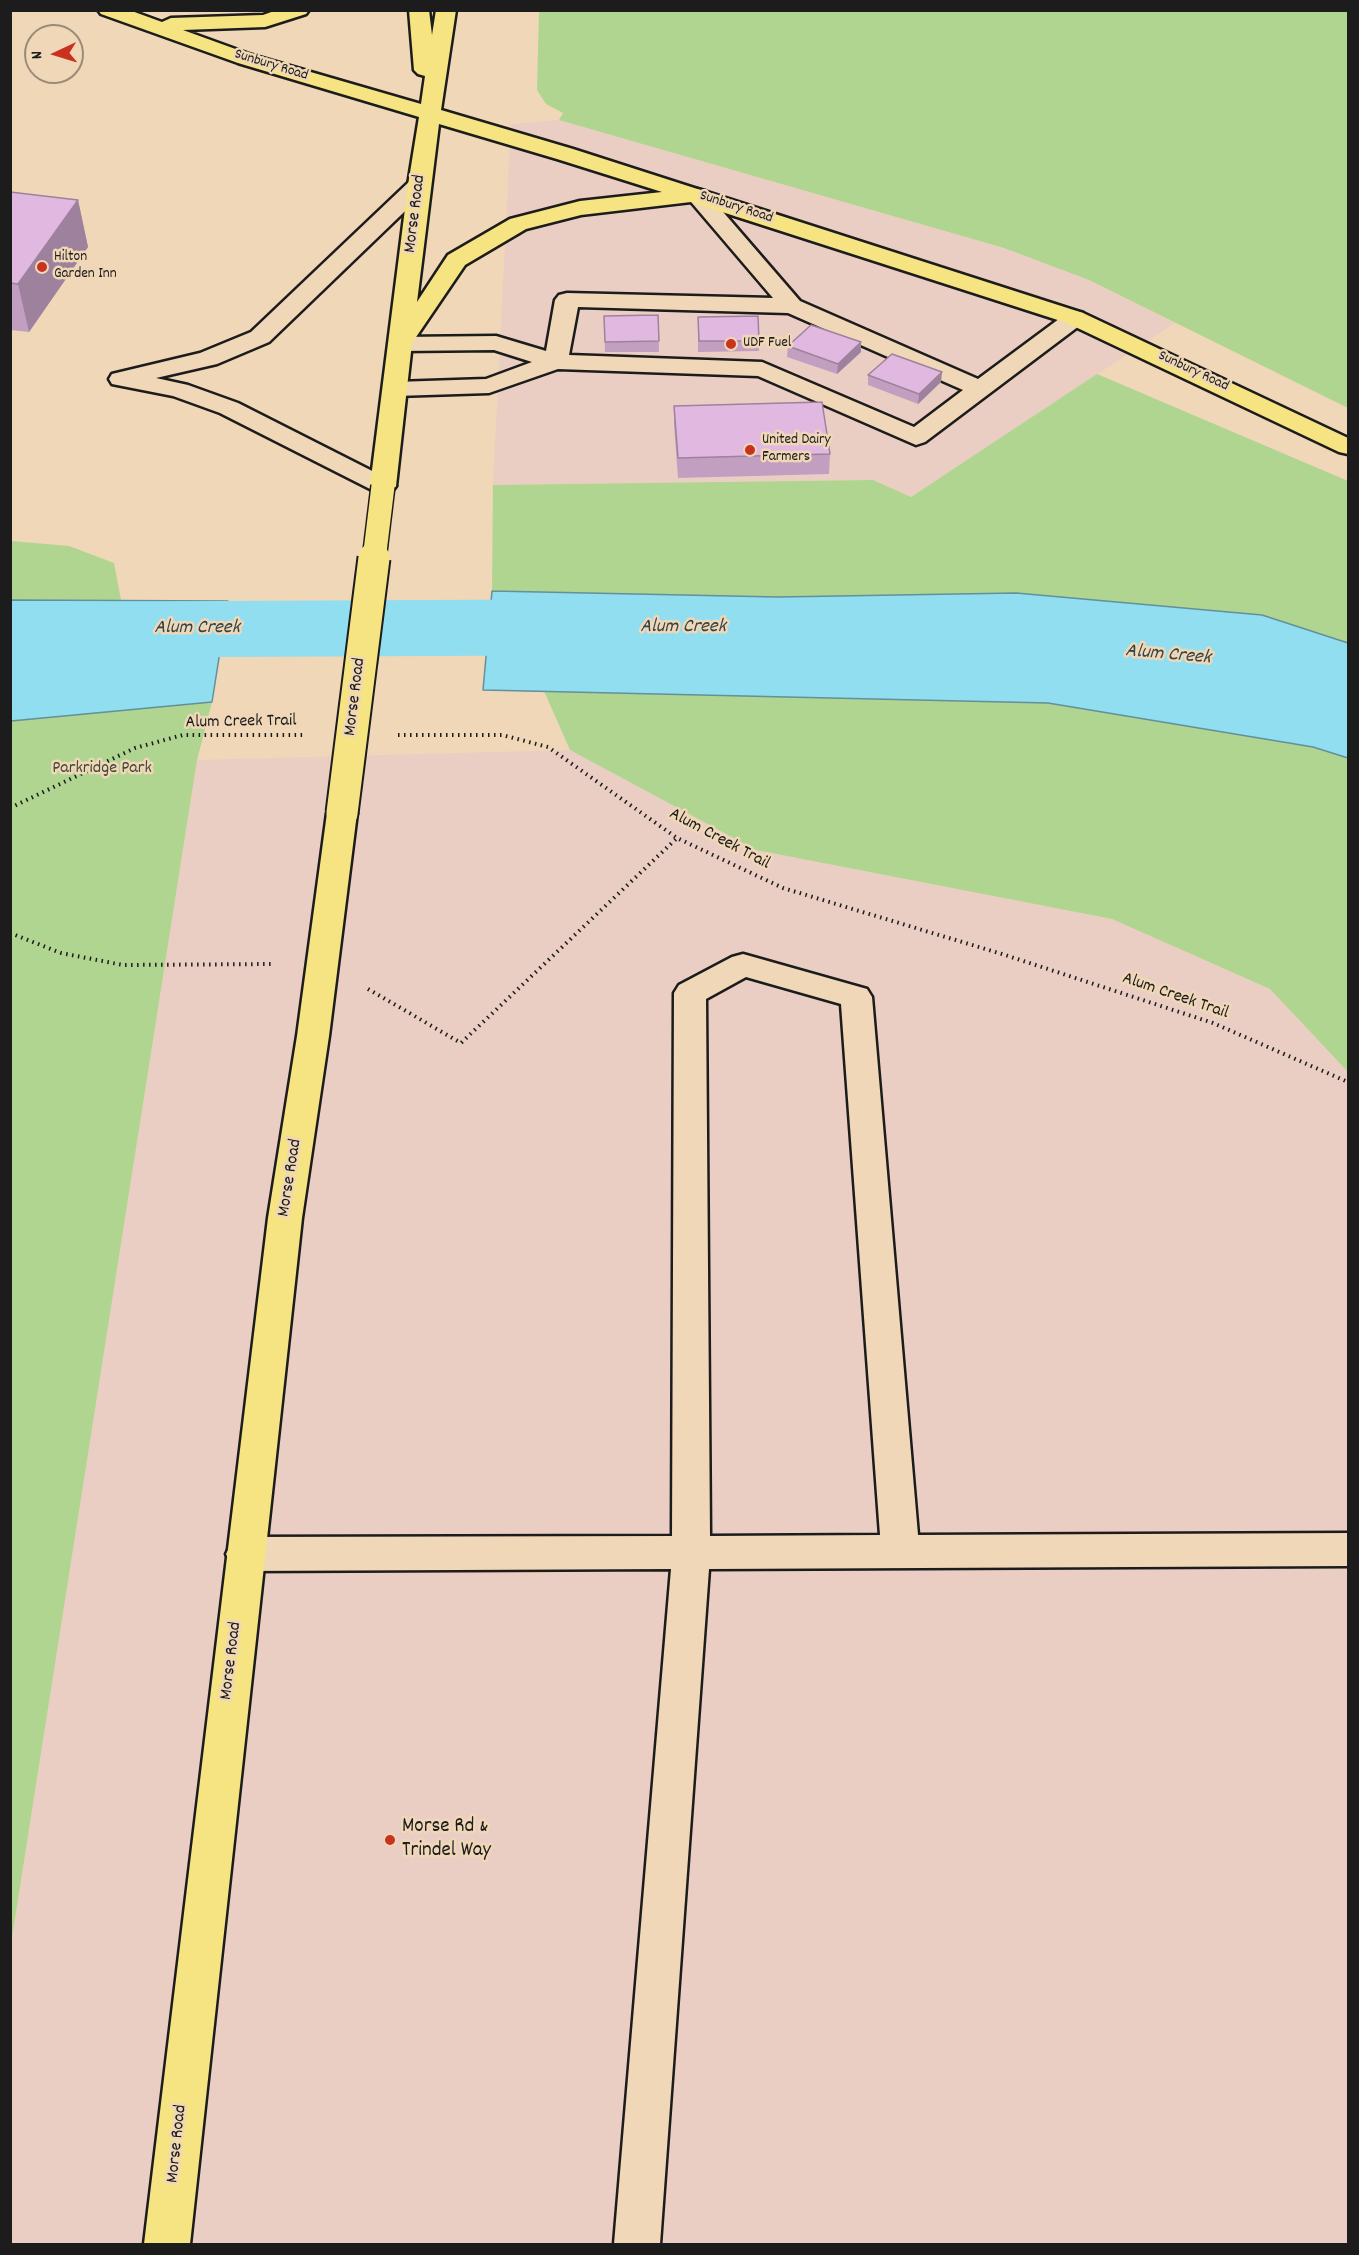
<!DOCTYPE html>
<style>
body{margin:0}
#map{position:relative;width:1359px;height:2255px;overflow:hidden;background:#efd7b7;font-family:Dekko,sans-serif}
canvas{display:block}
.frame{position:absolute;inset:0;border:12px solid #1c1c1c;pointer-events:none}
.north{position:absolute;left:24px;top:24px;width:60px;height:60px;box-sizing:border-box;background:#efd7b7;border:2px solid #9b8c79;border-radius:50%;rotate:266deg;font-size:16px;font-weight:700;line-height:24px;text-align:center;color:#1c1c1c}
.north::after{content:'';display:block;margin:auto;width:21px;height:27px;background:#c8321e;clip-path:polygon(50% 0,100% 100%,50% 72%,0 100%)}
</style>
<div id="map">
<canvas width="1359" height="2255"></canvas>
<div class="frame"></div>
<div class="north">N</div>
</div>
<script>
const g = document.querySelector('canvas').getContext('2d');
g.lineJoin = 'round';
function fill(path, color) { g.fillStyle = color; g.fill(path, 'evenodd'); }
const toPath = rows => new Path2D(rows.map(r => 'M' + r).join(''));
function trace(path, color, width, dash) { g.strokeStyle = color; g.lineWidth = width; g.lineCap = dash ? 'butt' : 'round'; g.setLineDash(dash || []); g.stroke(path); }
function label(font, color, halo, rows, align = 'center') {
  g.font = font + ' Dekko,sans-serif'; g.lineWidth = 5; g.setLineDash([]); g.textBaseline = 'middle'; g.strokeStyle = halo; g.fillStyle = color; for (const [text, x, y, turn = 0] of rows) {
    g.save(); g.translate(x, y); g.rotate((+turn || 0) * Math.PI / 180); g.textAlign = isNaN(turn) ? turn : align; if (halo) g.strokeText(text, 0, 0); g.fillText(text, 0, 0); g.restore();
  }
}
fill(toPath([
 [559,120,1004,248,1089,280,1175,323,911,497,873,480,493,485,511,124],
 [570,750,756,850,1112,919,1270,989,1348,1072,1348,2244,11,2244,11,1944,197,760]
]), '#ebcec3');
fill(toPath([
 [539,11,1348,11,1348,408,1089,280,1004,248,559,120,563,113,546,104,537,90],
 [1097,374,1348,481,1348,643,1262,615,1016,593,778,597,492,591,493,485,873,480,911,497],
 [11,541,69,546,114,563,121,600,11,600],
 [11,647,40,650,212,702,197,760,11,1944],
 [544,691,1048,703,1313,747,1348,758,1348,1072,1270,989,1112,919,756,850,570,750]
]), '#b0d591');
const water = toPath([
 [492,591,778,597,1016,593,1262,615,1348,643,1348,758,1313,747,1048,703,483,690,492,591],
 [11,600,228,601,212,702,11,721,11,600]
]);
fill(water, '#90deef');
trace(water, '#62909b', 1.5);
fill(toPath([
 [637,599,668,607,681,627,668,647,637,655,10,658,10,602,637,599]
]), '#90deef');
const minor = toPath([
 [419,178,427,180,430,185,427,190,269,342,217,364,156,378,188,385,238,403,392,481,396,486,392,491,383,494,374,491,220,413,173,396,112,384,109,379,112,374,200,353,251,332,411,180,419,178],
 [697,189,705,191,800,301,978,379,1067,313,1075,311,1083,313,1087,318,1083,323,925,442,916,445,758,376,558,369,489,393,396,396,387,394,384,389,387,384,396,382,486,379,532,362,494,350,401,351,392,349,389,344,392,339,401,337,496,336,546,351,555,300,559,295,567,293,773,298,686,196,689,191,697,189],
 [578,307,788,313,963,390,914,427,762,362,569,355,578,307],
 [743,954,867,989,872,997,918,1535,1348,1533,1348,1566,709,1569,660,2244,614,2244,671,1569,245,1571,232,1566,226,1554,232,1542,245,1537,672,1536,674,993,679,985,732,957,743,954],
 [746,977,841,1004,880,1535,710,1536,706,999,746,977]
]);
const major = toPath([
 [98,10,129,10,162,22,171,18,263,15,277,10,309,10,306,14,265,27,183,30,252,55,421,104,425,76,418,74,414,70,409,10,429,10,432,35,436,10,456,10,441,110,573,149,1083,313,1348,438,1348,454,1339,452,1067,323,691,202,581,215,526,229,465,265,412,343,396,486,392,491,383,494,374,491,370,486,408,185,419,117,238,63,101,14,98,10],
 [439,124,557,159,662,192,580,201,510,219,448,255,417,302,439,124],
 [342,803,352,806,357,813,329,1036,302,1218,190,2244,144,2244,268,1218,297,1036,327,813,332,806,342,803]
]);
trace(minor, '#1c1c1c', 5);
trace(major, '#1c1c1c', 5);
trace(toPath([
 [398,735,502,735,548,747,677,838,783,888,1002,954,1213,1023,1348,1082],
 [10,808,135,748,183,735,303,735],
 [10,933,61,953,123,965,275,964],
 [368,989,461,1043,677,838]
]), '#1c1c1c', 4, [1.5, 4.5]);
fill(minor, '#efd7b7');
fill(major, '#f6e381');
const majorBridgeFar1 = toPath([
 [374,560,383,486]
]);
const majorBridge = toPath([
 [342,813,374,558]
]);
trace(majorBridgeFar1, '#1c1c1c', 26, []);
trace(majorBridge, '#1c1c1c', 35, []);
trace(majorBridgeFar1, '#f6e381', 23);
trace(majorBridge, '#f6e381', 31);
fill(toPath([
 [10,192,78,200,88,247,29,332,10,330],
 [658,315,659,352,605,352,604,316],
 [698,317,759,341,759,351,698,352],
 [861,342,861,352,837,374,787,357,788,346],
 [868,375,941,382,918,404,868,385],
 [674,406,830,454,829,474,678,478,674,425]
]), '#c29fc1');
fill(toPath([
 [78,200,88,247,29,332,18,284],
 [861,342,861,352,837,374,838,364],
 [942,372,941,382,918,404,919,394]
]), '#9e829d');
const building = toPath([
 [10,192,78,200,18,284,10,283,10,192],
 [658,315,659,341,605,342,604,316,658,315],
 [758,316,759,341,699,341,698,317,758,316],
 [811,325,861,342,838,364,788,346,811,325],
 [892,354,942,372,919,394,868,375,892,354],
 [822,402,830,454,678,458,674,406,822,402]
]);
fill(building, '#e1b9e0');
trace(building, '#9e829d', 1.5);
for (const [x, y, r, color] of [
 [42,267,6,"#c8321e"],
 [731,344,6,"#c8321e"],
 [750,450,6,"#c8321e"],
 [390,1840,6,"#c8321e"]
]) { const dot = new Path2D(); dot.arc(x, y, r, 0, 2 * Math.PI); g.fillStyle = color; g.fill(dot); trace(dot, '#efd7b7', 2); }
label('15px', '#1c1c1c', '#efd7b7', [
 ["Sunbury Road",271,66,17],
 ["Sunbury Road",736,208,18],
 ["Sunbury Road",1193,372,25]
]);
label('15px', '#1c1c1c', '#efd7b7', [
 ["Hilton",54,258],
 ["Garden Inn",54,275],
 ["UDF Fuel",743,344],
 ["United Dairy",762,441],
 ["Farmers",762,458]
], 'left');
label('18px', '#1c1c1c', '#efd7b7', [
 ["Morse Road",416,214,-83],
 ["Morse Road",356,697,-83],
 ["Alum Creek Trail",241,723,-1],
 ["Alum Creek Trail",719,840,28],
 ["Alum Creek Trail",1175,997,19],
 ["Morse Road",291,1178,-81],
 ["Morse Road",232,1661,-83],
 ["Morse Road",178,2144,-84]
]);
label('18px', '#414a39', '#efd7b7', [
 ["Parkridge Park",102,770]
]);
label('italic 20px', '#334346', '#efd7b7', [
 ["Alum Creek",683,628],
 ["Alum Creek",197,629],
 ["Alum Creek",1168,656,5]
]);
label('21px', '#1c1c1c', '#efd7b7', [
 ["Morse Rd &",402,1828],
 ["Trindel Way",402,1852]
], 'left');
</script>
